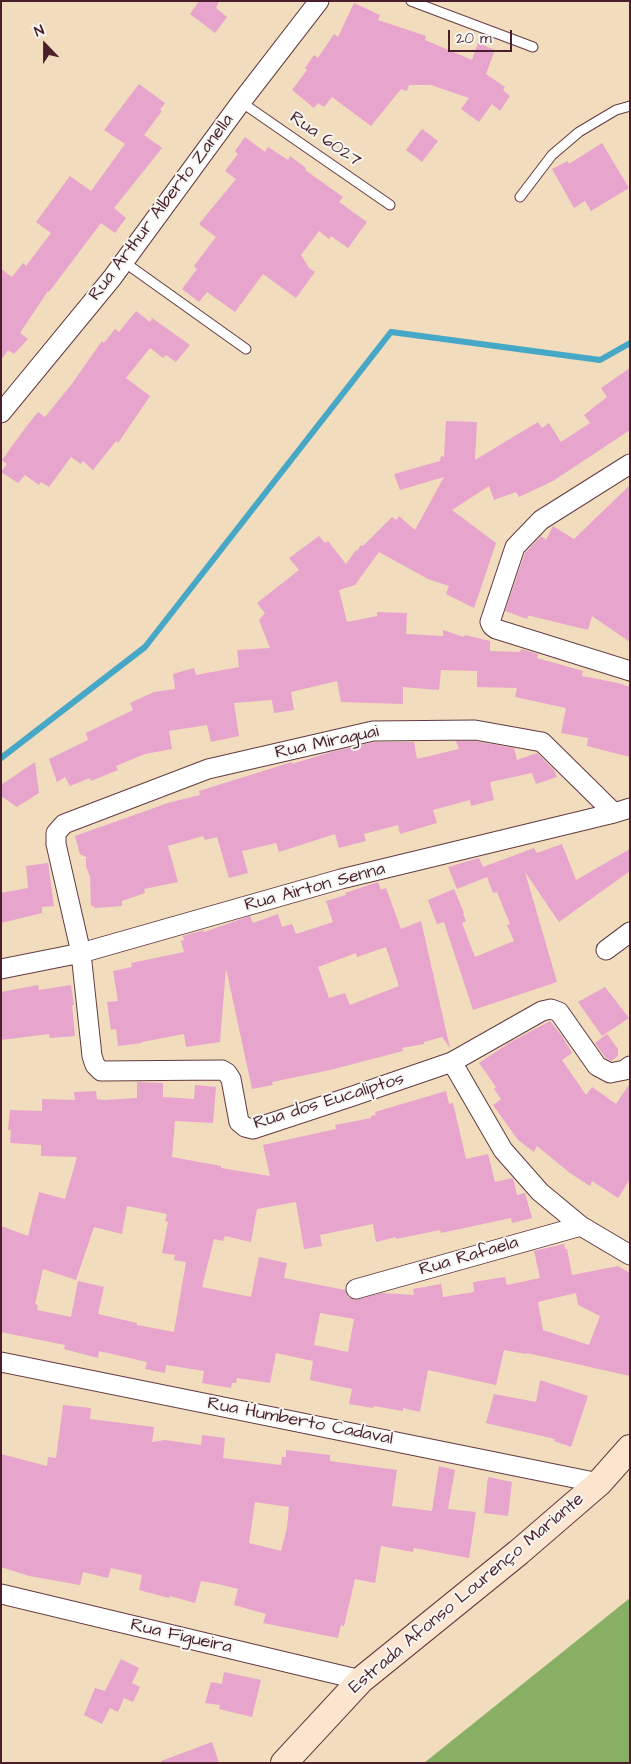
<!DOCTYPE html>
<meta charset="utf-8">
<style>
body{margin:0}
#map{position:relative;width:631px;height:1764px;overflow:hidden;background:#f1dcbd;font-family:"Architects Daughter",sans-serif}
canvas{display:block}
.frame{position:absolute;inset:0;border:2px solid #4a1f2b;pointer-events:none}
.north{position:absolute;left:20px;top:20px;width:50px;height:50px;-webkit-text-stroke:4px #f6f6f2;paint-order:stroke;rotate:338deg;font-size:14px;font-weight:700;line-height:20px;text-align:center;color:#4a1f2b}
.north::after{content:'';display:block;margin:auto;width:18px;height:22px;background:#4a1f2b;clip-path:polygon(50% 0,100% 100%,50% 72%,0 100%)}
.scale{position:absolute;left:448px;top:30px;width:64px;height:22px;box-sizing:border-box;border:2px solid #4a1f2b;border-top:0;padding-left:6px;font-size:15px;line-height:18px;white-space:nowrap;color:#4a1f2b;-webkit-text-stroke:4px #f6f6f2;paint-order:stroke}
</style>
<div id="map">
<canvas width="631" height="1764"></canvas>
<div class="frame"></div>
<div class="north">N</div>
<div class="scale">20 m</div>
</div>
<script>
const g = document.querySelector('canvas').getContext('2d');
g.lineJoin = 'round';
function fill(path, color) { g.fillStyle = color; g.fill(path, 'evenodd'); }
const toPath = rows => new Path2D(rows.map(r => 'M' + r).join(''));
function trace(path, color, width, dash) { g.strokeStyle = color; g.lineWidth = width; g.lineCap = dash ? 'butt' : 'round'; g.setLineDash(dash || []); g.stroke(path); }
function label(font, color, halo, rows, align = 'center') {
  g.font = font + ' "Architects Daughter",sans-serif'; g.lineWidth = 4; g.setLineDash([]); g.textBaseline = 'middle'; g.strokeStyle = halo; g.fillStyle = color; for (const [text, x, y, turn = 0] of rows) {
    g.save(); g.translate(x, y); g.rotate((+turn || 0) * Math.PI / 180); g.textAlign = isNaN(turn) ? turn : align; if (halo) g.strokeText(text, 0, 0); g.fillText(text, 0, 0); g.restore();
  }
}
fill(toPath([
 [630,1598,630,1763,424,1763]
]), '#89af64');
trace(toPath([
 [1,758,145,647,391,332,600,360,630,343]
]), '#46a8c6', 6);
fill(toPath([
 [199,1,219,1,216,8,227,17,215,33,190,14],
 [354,3,380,15,378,20,426,36,425,40,472,60,478,43,495,50,486,74,505,87,503,90,510,96,500,111,492,104,479,122,461,109,469,98,431,85,409,85,407,91,401,89,371,126,332,97,324,107,318,103,314,108,292,90,307,70,305,68,314,55,318,58,334,34,338,37],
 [139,84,165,103,160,110,162,111,144,135,162,148,114,208,126,218,115,233,101,223,49,292,48,291,20,333,28,339,14,354,8,350,1,360,1,269,12,277,23,263,26,266,51,233,36,222,70,176,91,191,125,144,104,130],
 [422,129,438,141,422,162,406,150],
 [245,137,265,152,268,147,288,160,290,156,306,168,305,170,343,197,339,202,367,222,348,248,331,236,329,239,319,231,301,255,309,268,315,272,296,298,263,274,235,312,207,292,199,302,182,289,197,269,194,266,216,237,199,224,236,179,225,171,238,154,235,151],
 [602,143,629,188,591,211,585,201,574,208,552,169,568,161,569,164],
 [136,311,150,322,152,318,190,345,176,362,166,355,163,358,150,348,126,378,150,396,118,443,116,441,93,470,83,461,81,464,71,457,49,487,41,482,39,485,25,475,18,483,1,472,7,464,2,460,26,427,38,412,45,417,71,385,102,341,104,343,115,329,119,332],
 [630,368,630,430,553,481,519,497,516,492,494,500,489,486,452,510,496,543,474,608,446,594,449,586,428,579,379,552,355,585,339,590,347,622,377,616,377,612,407,613,406,634,443,636,443,630,464,637,465,635,490,641,490,651,520,652,521,649,538,654,537,658,583,671,582,676,618,683,630,687,630,757,587,746,588,738,561,733,566,708,515,697,517,688,477,687,477,671,441,670,439,690,403,687,403,704,341,702,337,681,291,692,294,710,274,713,272,700,234,703,239,736,211,742,207,725,169,731,172,749,145,754,116,766,118,770,91,781,90,778,70,786,65,777,57,782,49,759,88,740,86,733,133,710,130,703,154,692,175,689,173,674,194,668,196,675,239,667,237,650,270,648,259,620,265,613,257,603,299,570,289,558,319,536,325,543,328,541,346,564,356,550,357,551,361,545,363,546,392,517,396,520,399,516,415,530,444,477,400,490,394,474,440,461,441,456,444,457,446,421,477,422,475,460,538,422,542,428,549,423,561,442,590,423,584,415,607,397,601,388],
 [630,485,630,642,592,616,588,630,531,616,528,616,527,619,505,611,525,553,541,536,546,540,553,526,574,539],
 [456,741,474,741,514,748,517,760,537,753,554,770,557,777,536,784,532,773,490,782,494,800,471,806,470,800,433,810,437,823,400,834,398,825,364,834,366,841,339,848,335,834,279,852,276,843,242,851,248,873,229,878,217,837,205,840,203,836,171,845,168,846,178,882,144,889,145,893,122,901,122,906,94,908,94,906,91,906,90,877,86,866,86,858,88,858,80,854,75,836,168,803,200,795,199,791,292,762,292,764,331,752,374,742,414,742,417,759,459,749],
 [35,762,39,793,17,807,1,796,1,785],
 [562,844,576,880,630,849,630,871,559,922,525,872,557,982,473,1010,444,922,437,924,428,900,454,889,464,913,463,914,466,921,462,923,475,957,514,941,507,925,510,924,497,892,493,893,487,877,457,889,448,867,479,858,483,867,534,848,537,853],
 [48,863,54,906,42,907,42,913,1,923,1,893,28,888,26,866],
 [378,882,381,890,386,888,401,929,421,921,450,1048,442,1037,424,1042,424,1044,402,1048,403,1051,330,1070,272,1082,273,1085,252,1089,226,968,220,1042,186,1047,184,1034,142,1042,142,1043,118,1046,116,1029,111,1030,107,1002,118,1001,113,971,132,967,131,963,184,952,181,941,184,940,183,936,204,930,204,932,250,916,253,923,278,914,282,927,292,924,296,934,333,922,326,901,346,895,345,893],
 [386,947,399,986,350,1005,345,993,329,998,318,967,356,953,357,957],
 [38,985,39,990,71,985,74,1005,72,1005,75,1036,50,1038,49,1034,1,1040,1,992],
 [605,987,629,1018,602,1036,578,1002],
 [550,1021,562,1036,572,1053,562,1060,586,1095,592,1087,616,1104,630,1083,630,1179,618,1198,592,1181,590,1186,570,1173,537,1146,534,1152,518,1140,493,1105,501,1099,494,1089,496,1087,479,1063,509,1043],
 [607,1034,618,1049,618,1056,611,1061,605,1057,595,1043],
 [137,1082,163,1083,163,1097,194,1099,195,1085,216,1087,213,1123,175,1121,172,1157,221,1166,221,1168,270,1176,263,1145,336,1129,335,1125,371,1118,371,1116,376,1115,375,1112,446,1091,449,1104,453,1103,466,1159,488,1154,495,1182,513,1178,517,1195,525,1193,532,1218,512,1223,511,1218,441,1233,440,1230,396,1239,396,1237,376,1242,373,1224,320,1235,322,1246,304,1249,296,1202,257,1209,251,1242,225,1236,223,1241,214,1239,202,1287,251,1297,259,1257,287,1263,284,1278,345,1290,348,1297,354,1300,382,1293,414,1295,413,1289,441,1284,443,1297,474,1292,473,1282,505,1277,507,1285,540,1278,534,1251,564,1244,565,1249,567,1249,572,1275,618,1266,630,1273,630,1376,527,1353,526,1354,504,1350,496,1385,428,1370,420,1412,403,1408,403,1411,374,1406,373,1408,349,1404,352,1389,310,1380,313,1361,276,1353,270,1383,237,1378,236,1383,232,1383,231,1388,202,1383,204,1371,166,1365,165,1373,145,1369,147,1362,99,1351,98,1358,64,1349,65,1345,1,1332,1,1226,28,1236,39,1192,65,1199,77,1157,41,1156,41,1145,10,1143,11,1130,8,1130,10,1110,42,1111,42,1099,75,1100,74,1092,96,1091,97,1099,104,1100,137,1098],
 [127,1206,167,1214,165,1221,168,1222,162,1253,175,1255,174,1260,186,1262,174,1332,137,1325,137,1323,98,1314,104,1287,78,1281,71,1317,37,1310,38,1305,35,1304,43,1269,76,1280,94,1227,122,1234],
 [576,1293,578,1305,600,1316,589,1345,543,1330,538,1302],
 [320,1313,354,1319,348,1352,314,1345],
 [540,1380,588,1396,571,1447,554,1441,555,1439,486,1423,494,1394,536,1402],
 [63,1405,91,1408,90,1419,154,1427,152,1442,165,1440,201,1445,202,1435,225,1438,223,1458,281,1465,282,1457,286,1457,286,1450,330,1455,330,1461,397,1470,392,1506,432,1511,439,1466,455,1470,448,1509,476,1512,469,1558,414,1548,413,1552,381,1546,375,1583,355,1579,344,1626,341,1625,338,1638,263,1623,266,1614,234,1605,238,1589,218,1584,201,1581,195,1603,170,1596,169,1598,139,1590,142,1575,111,1568,108,1578,83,1572,80,1585,29,1576,1,1567,1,1454,47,1466,48,1457,56,1458],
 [255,1502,289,1507,287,1528,281,1551,249,1543],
 [488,1477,512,1482,508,1516,484,1513],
 [121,1659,139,1668,132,1683,140,1687,133,1702,124,1698,118,1712,110,1708,102,1724,84,1715,95,1688,105,1691],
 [224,1672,261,1680,252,1717,219,1709,220,1705,205,1703,211,1682,222,1684],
 [212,1742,219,1763,162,1763,161,1761]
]), '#e7a4cc');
const service = toPath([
 [411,1,533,47],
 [241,102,390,205],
 [520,197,552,155,579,132,616,110,630,106],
 [124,262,246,349]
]);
const minor = toPath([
 [1,413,112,278,241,102,319,1],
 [630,464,541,520,515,547,490,622,492,626,496,629,630,671],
 [614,813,542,742,475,730,373,731,208,769,64,824,56,833,56,844,81,953,92,1056,95,1065,101,1071,222,1070,227,1073,231,1079,239,1122,245,1127,253,1129,353,1096,452,1062,542,1011,551,1009,559,1012,597,1066,610,1073,625,1070,630,1066],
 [606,950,630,932],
 [1,969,81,953,341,879,614,813,630,808],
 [452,1062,503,1150,540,1192,581,1226,630,1255],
 [356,1289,581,1226],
 [1,1362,599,1483],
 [1,1594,361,1680]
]);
const secondary = toPath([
 [284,1763,361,1680,519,1552,599,1483,630,1448]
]);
trace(service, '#633b41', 11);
trace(minor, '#633b41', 21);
trace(secondary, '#633b41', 28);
trace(service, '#fff', 9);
trace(minor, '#fff', 19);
trace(secondary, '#fce5cf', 26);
label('18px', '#4a1f2b', '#f6f6f2', [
 ["Rua 6027",325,140,35],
 ["Rua Arthur Alberto Zanella",162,208,-53],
 ["Rua Miraguai",327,743,-12],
 ["Rua Airton Senna",315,888,-15],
 ["Rua dos Eucaliptos",329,1102,-17],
 ["Rua Rafaela",469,1257,-16],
 ["Rua Humberto Cadaval",300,1422,11],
 ["Estrada Afonso Lourenço Mariante",467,1594,-40],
 ["Rua Figueira",181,1637,13]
]);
</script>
